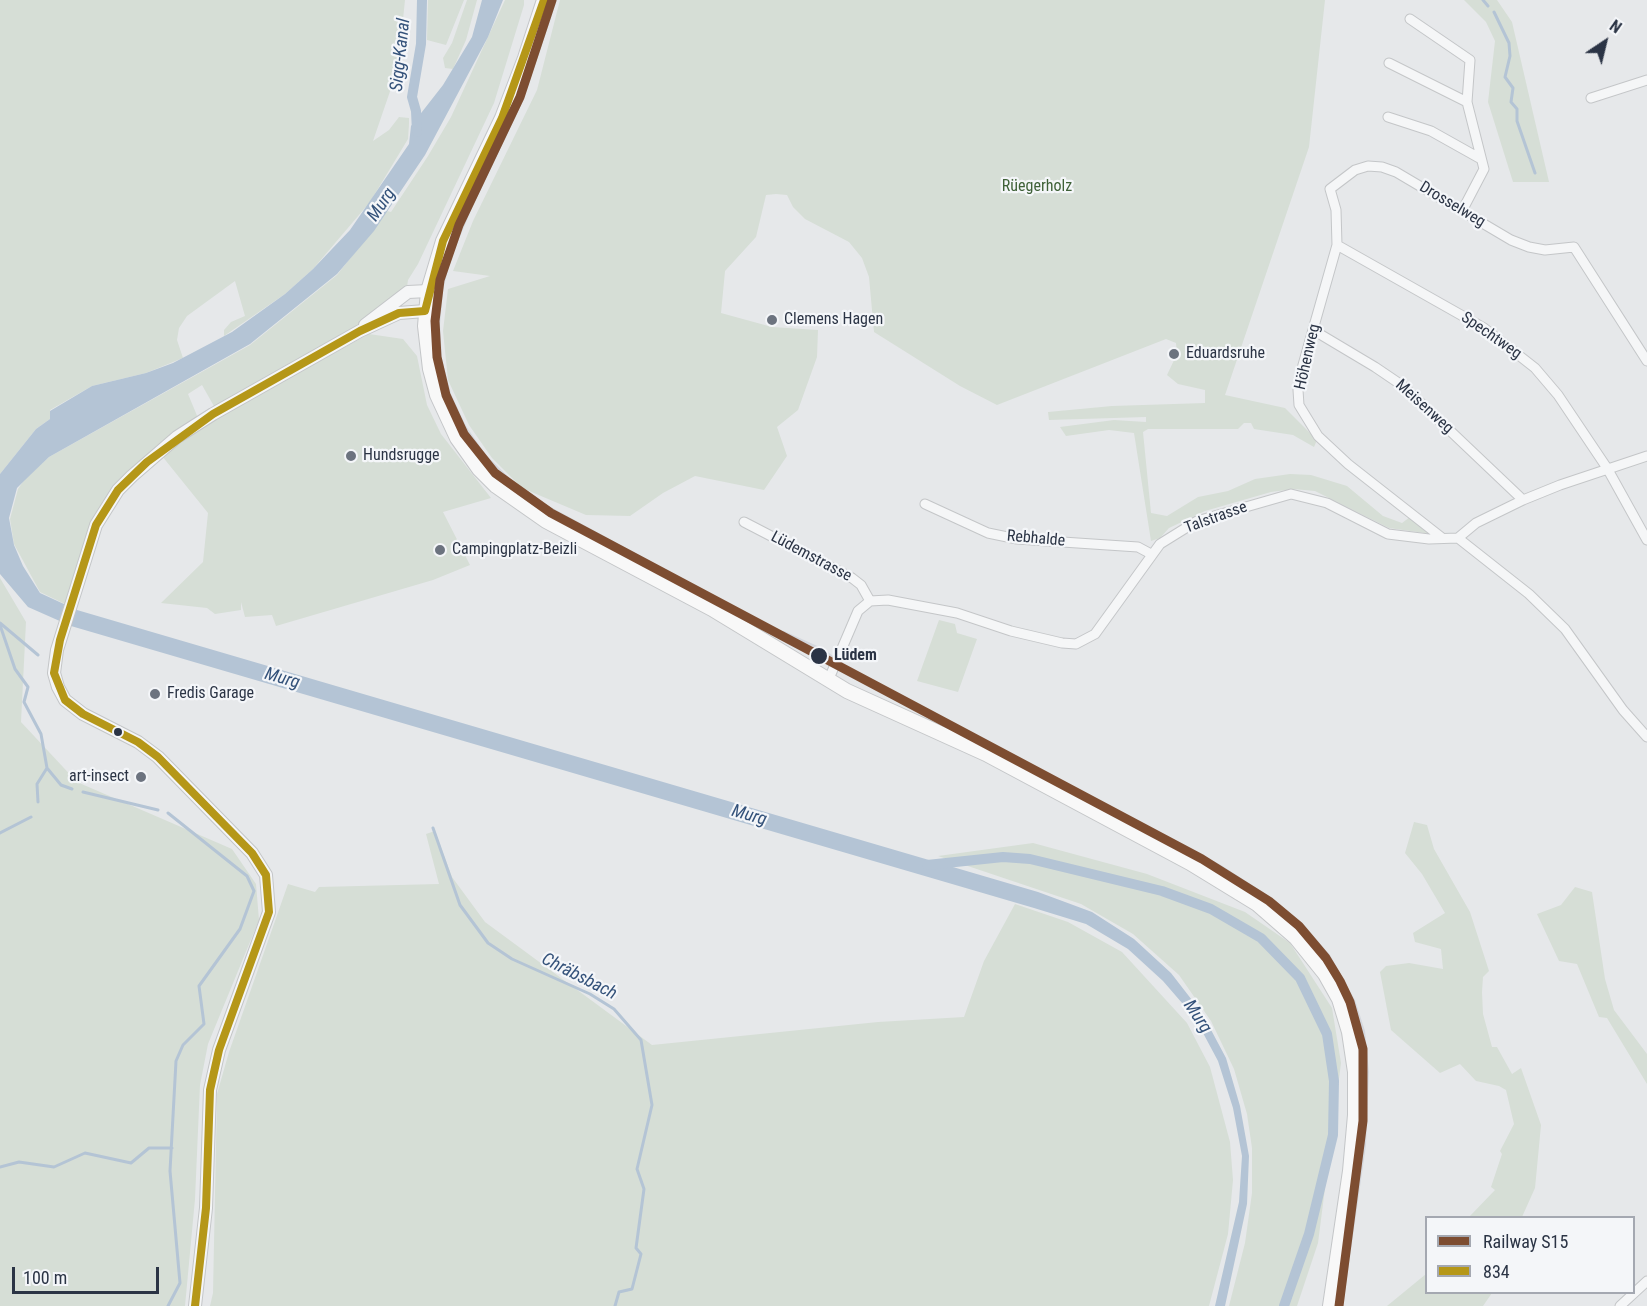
<!DOCTYPE html>
<meta charset="utf-8">
<style>
body{margin:0}
#map{position:relative;width:1647px;height:1306px;overflow:hidden;background:#e6e8ea;font-family:"Roboto Condensed",sans-serif}
canvas{display:block}
.legend{position:absolute;left:1425px;top:1216px;width:210px;height:78px;box-sizing:border-box;background:#f4f6f9;border:2px solid #a4a8b1;margin:0;padding:8px 10px;list-style:none;font-size:18px;color:#2b3445}
.legend li{display:flex;align-items:center;gap:12px;height:30px}
.legend b{width:30px;border:2px solid #a4a8b1}
.north{position:absolute;left:1575px;top:12px;width:60px;height:60px;-webkit-text-stroke:4px #f4f6f9;paint-order:stroke;rotate:35deg;font-size:16px;font-weight:700;line-height:24px;text-align:center;color:#2b3445}
.north::after{content:'';display:block;margin:auto;width:21px;height:27px;background:#2b3445;clip-path:polygon(50% 0,100% 100%,50% 72%,0 100%)}
.scale{position:absolute;left:12px;top:1267px;width:147px;height:27px;box-sizing:border-box;border:3px solid #2b3445;border-top:0;padding-left:8px;font-size:18px;line-height:21px;white-space:nowrap;color:#2b3445;-webkit-text-stroke:4px #f4f6f9;paint-order:stroke}
</style>
<div id="map">
<canvas width="1647" height="1306"></canvas>
<ul class="legend">
<li><b style="height:8px;background:#7d4d31"></b>Railway S15</li>
<li><b style="height:8px;background:#b59718"></b>834</li>
</ul>
<div class="north">N</div>
<div class="scale">100 m</div>
</div>
<script>
const g = document.querySelector('canvas').getContext('2d');
g.lineJoin = 'round';
function fill(path, color) { g.fillStyle = color; g.fill(path, 'evenodd'); }
const toPath = rows => new Path2D(rows.map(r => 'M' + r).join(''));
function trace(path, color, width, dash) { g.strokeStyle = color; g.lineWidth = width; g.lineCap = dash ? 'butt' : 'round'; g.setLineDash(dash || []); g.stroke(path); }
function label(font, color, halo, rows, align = 'center') {
  g.font = font + ' "Roboto Condensed",sans-serif'; g.lineWidth = 4.5; g.setLineDash([]); g.textBaseline = 'middle'; g.strokeStyle = halo; g.fillStyle = color; for (const [text, x, y, turn = 0] of rows) {
    g.save(); g.translate(x, y); g.rotate((+turn || 0) * Math.PI / 180); g.textAlign = isNaN(turn) ? turn : align; if (halo) g.strokeText(text, 0, 0); g.fillText(text, 0, 0); g.restore();
  }
}
fill(toPath([
 [549,0,557,0,523,101,472,208,451,258,443,290,440,325,442,359,451,394,466,426,486,455,525,493,779,631,784,631,824,649,846,666,1221,865,1269,896,1302,923,1330,955,1355,1000,1365,1031,1369,1072,1366,1145,1343,1306,1337,1306,1361,1119,1360,1048,1348,1003,1337,982,1324,960,1296,928,1266,902,1200,861,549,516,506,487,480,460,462,435,443,396,437,375,432,339,433,301,448,242]
]), '#d4d7dd');
fill(toPath([
 [0,0,405,0,398,68,373,141,389,130,399,117,409,118,409,124,408,139,370,202,313,269,285,294,224,336,224,330,231,322,245,316,235,281,187,316,179,328,177,340,183,358,146,373,92,386,50,410,50,419,36,429,0,474],
 [428,0,464,0,446,45,427,40],
 [467,0,477,0,466,40,453,69,445,68,443,58,452,43],
 [505,0,524,0,524,5,494,103,418,264,408,280,407,287,342,337,215,408,202,385,188,394,198,418,99,509,85,539,65,604,40,592,14,544,10,519,18,489,24,480,49,457,250,345,337,275,387,211,391,212,428,156,451,117],
 [560,0,1325,0,1309,147,1225,395,1285,408,1317,440,1314,447,1293,435,1254,429,1251,423,1244,423,1238,429,1148,429,1143,432,1151,513,1167,516,1198,497,1228,491,1255,479,1290,474,1311,475,1347,486,1383,516,1402,523,1410,517,1432,534,1389,528,1315,491,1294,489,1271,492,1205,511,1169,528,1160,538,1151,541,1134,433,1109,430,1066,436,1060,427,1114,420,1146,422,1146,417,1049,420,1048,412,1112,406,1205,403,1205,390,1178,384,1167,375,1177,354,1176,343,1166,339,997,405,960,386,874,332,869,277,862,258,849,242,805,219,793,207,787,195,776,194,766,195,756,237,725,271,721,313,772,327,818,330,817,357,798,410,777,427,787,456,764,490,695,476,663,493,630,516,586,515,522,488,492,458,469,425,448,380,443,331,448,289,490,276,453,271,473,221,537,90],
 [1464,0,1497,0,1512,22,1549,182,1513,182,1488,102,1495,41,1486,22],
 [369,334,403,339,417,356,427,405,441,434,491,498,443,512,470,565,433,580,276,626,272,615,245,617,241,602,241,610,215,614,207,608,161,603,203,562,208,513,162,456,214,419],
 [0,578,26,622,21,722,77,782,232,849,256,884,259,920,208,1044,200,1085,195,1199,185,1306,0,1306],
 [939,620,955,624,957,633,977,639,958,692,917,681],
 [1414,822,1427,825,1434,849,1470,912,1489,971,1483,977,1482,992,1483,1014,1492,1047,1497,1047,1512,1074,1521,1068,1541,1125,1535,1188,1522,1217,1469,1217,1495,1190,1491,1187,1502,1154,1500,1151,1514,1124,1506,1090,1499,1086,1476,1081,1460,1064,1440,1073,1391,1030,1380,972,1386,966,1409,963,1443,969,1441,949,1415,942,1413,933,1445,913,1422,874,1405,853],
 [435,831,452,877,485,922,652,1045,878,1022,964,1017,984,961,1015,904,1068,922,1122,952,1187,1023,1210,1067,1230,1142,1233,1180,1228,1234,1209,1306,210,1306,213,1293,217,1094,229,1052,288,884,315,892,319,887,439,884,426,834],
 [1033,843,1147,874,1245,912,1290,943,1332,1008,1341,1063,1318,1243,1297,1306,1229,1306,1245,1243,1252,1193,1252,1148,1247,1114,1234,1069,1211,1021,1179,975,1133,934,1081,904,938,856],
 [1575,887,1592,892,1605,979,1614,1010,1647,1054,1647,1084,1607,1018,1599,1017,1577,964,1559,961,1537,914,1561,905],
 [1426,1274,1426,1292,1492,1293,1483,1306,1387,1306]
]), '#d6ded6');
fill(toPath([
 [482,0,503,0,488,37,425,155,374,231,337,274,250,344,49,457,25,480,17,488,9,518,14,545,23,566,40,593,77,610,1038,892,1092,912,1134,939,1171,973,1202,1013,1226,1058,1240,1106,1249,1156,1247,1204,1225,1306,1215,1306,1239,1202,1242,1156,1233,1108,1218,1061,1195,1018,1163,981,1128,949,1086,924,1034,908,71,626,28,607,0,574,0,474,36,429,50,419,50,411,92,386,146,373,173,363,232,332,285,294,313,269,350,230,409,144,411,126,443,85,472,37]
]), '#b4c4d5');
trace(toPath([
 [1483,0,1488,6],
 [1494,12,1509,43,1510,56,1505,77,1513,88,1511,102,1517,109,1517,121,1535,173],
 [0,623,38,655],
 [0,625,15,669,28,687,24,702,41,734,47,768,61,785,72,789],
 [83,792,158,810],
 [38,802,37,784,47,768],
 [168,813,247,876,254,891,240,929,199,986,204,1024,183,1045,176,1061,170,1171,180,1283,168,1306],
 [433,828,460,905,488,943,512,959,590,994,614,1009,641,1040,652,1105,637,1169,644,1189,636,1248,641,1254,632,1289,619,1292,615,1306],
 [0,833,31,817],
 [0,1167,19,1162,54,1167,85,1153,131,1163,149,1148,172,1148]
]), '#b4c4d5', 3);
trace(toPath([
 [417,132,416,111,412,97,421,44,422,0],
 [927,865,1003,857,1030,859,1162,891,1211,909,1261,938,1300,978,1327,1034,1334,1081,1333,1135,1309,1234,1284,1306]
]), '#b4c4d5', 10);
const minor = toPath([
 [1410,19,1470,60,1467,102,1484,169,1462,211],
 [1389,63,1467,102],
 [1591,98,1647,80],
 [1388,117,1431,131,1481,159],
 [1337,245,1484,328,1535,368,1558,395,1607,468,1647,540],
 [1313,330,1375,367,1403,386,1523,500],
 [925,504,988,533,1017,539,1138,547,1151,554],
 [744,522,852,578,861,585,870,601],
 [1441,537,1348,464,1318,436,1299,405,1298,390,1301,372,1337,245,1336,210,1330,189,1355,170,1368,166,1382,167,1396,172,1511,240,1529,247,1545,250,1574,247,1647,361],
 [1458,538,1529,594,1565,629,1623,710,1647,737],
 [828,681,858,611,870,601,888,600,957,613,1011,631,1062,643,1076,644,1095,634,1160,544,1197,521,1291,494,1327,503,1388,534,1429,539,1458,538,1476,523,1523,500,1560,485,1647,456],
 [1620,1306,1647,1281]
]);
const tertiary = toPath([
 [365,325,408,292,428,291],
 [195,1306,206,1208,210,1090,219,1050,269,912,266,875,252,853,158,757,138,742,83,714,65,700,58,687,54,673,57,650,96,525,118,490,132,476,177,437,213,414,360,331,399,313,425,311]
]);
const secondary = toPath([
 [544,0,525,58,502,118,443,241,428,291,425,326,430,369,437,395,457,438,479,469,496,486,546,521,712,609,847,691,986,754,1190,863,1257,904,1296,938,1325,974,1339,999,1349,1032,1355,1072,1355,1115,1350,1171,1330,1306]
]);
trace(minor, '#c4c6c8', 11);
trace(tertiary, '#c4c6c8', 14);
trace(secondary, '#c4c6c8', 16);
trace(minor, '#f5f6f7', 9);
trace(tertiary, '#f5f6f7', 12);
trace(secondary, '#f8f8f8', 14);
trace(toPath([
 [195,1306,206,1208,210,1090,219,1050,269,912,266,875,252,853,158,757,138,742,83,714,65,700,54,673,60,640,96,525,118,490,147,462,213,414,360,331,399,313,425,311,443,241,502,118,544,0]
]), '#b59718', 8);
trace(toPath([
 [552,0,520,97,459,225,440,280,435,321,437,357,446,395,464,434,495,473,551,513,1202,859,1269,901,1299,926,1326,958,1340,981,1350,1002,1363,1049,1363,1121,1339,1306]
]), '#7d4d31', 9);
for (const [x, y, r, color] of [
 [772,320,6,"#6c737f"],
 [1174,354,6,"#6c737f"],
 [351,456,6,"#6c737f"],
 [440,550,6,"#6c737f"],
 [819,656,9,"#2b3445"],
 [155,694,6,"#6c737f"],
 [118,732,5,"#2b3445"],
 [141,777,6,"#6c737f"]
]) { const dot = new Path2D(); dot.arc(x, y, r, 0, 2 * Math.PI); g.fillStyle = color; g.fill(dot); trace(dot, '#f4f6f9', 2); }
label('16px', '#3f6138', '#f4f6f9', [
 ["Rüegerholz",1037,187]
]);
label('16px', '#2b3445', '#f4f6f9', [
 ["Drosselweg",1452,205,31],
 ["Spechtweg",1491,336,35],
 ["Höhenweg",1308,357,-77],
 ["Meisenweg",1424,407,42],
 ["Talstrasse",1216,518,-20],
 ["Rebhalde",1036,539,5],
 ["Lüdemstrasse",811,557,28]
]);
label('16px', '#2b3445', '#f4f6f9', [
 ["Clemens Hagen",784,320],
 ["Eduardsruhe",1186,354],
 ["Hundsrugge",363,456],
 ["Campingplatz-Beizli",452,550],
 ["Fredis Garage",167,694],
 ["art-insect",129,777,"right"]
], 'left');
label('bold 16px', '#2b3445', '#f4f6f9', [
 ["Lüdem",834,656]
], 'left');
label('italic 18px', '#34527a', '#f4f6f9', [
 ["Sigg-Kanal",401,55,-84],
 ["Murg",382,205,-56],
 ["Murg",282,679,16],
 ["Murg",749,816,16],
 ["Chräbsbach",579,977,27],
 ["Murg",1197,1017,56]
]);
</script>
